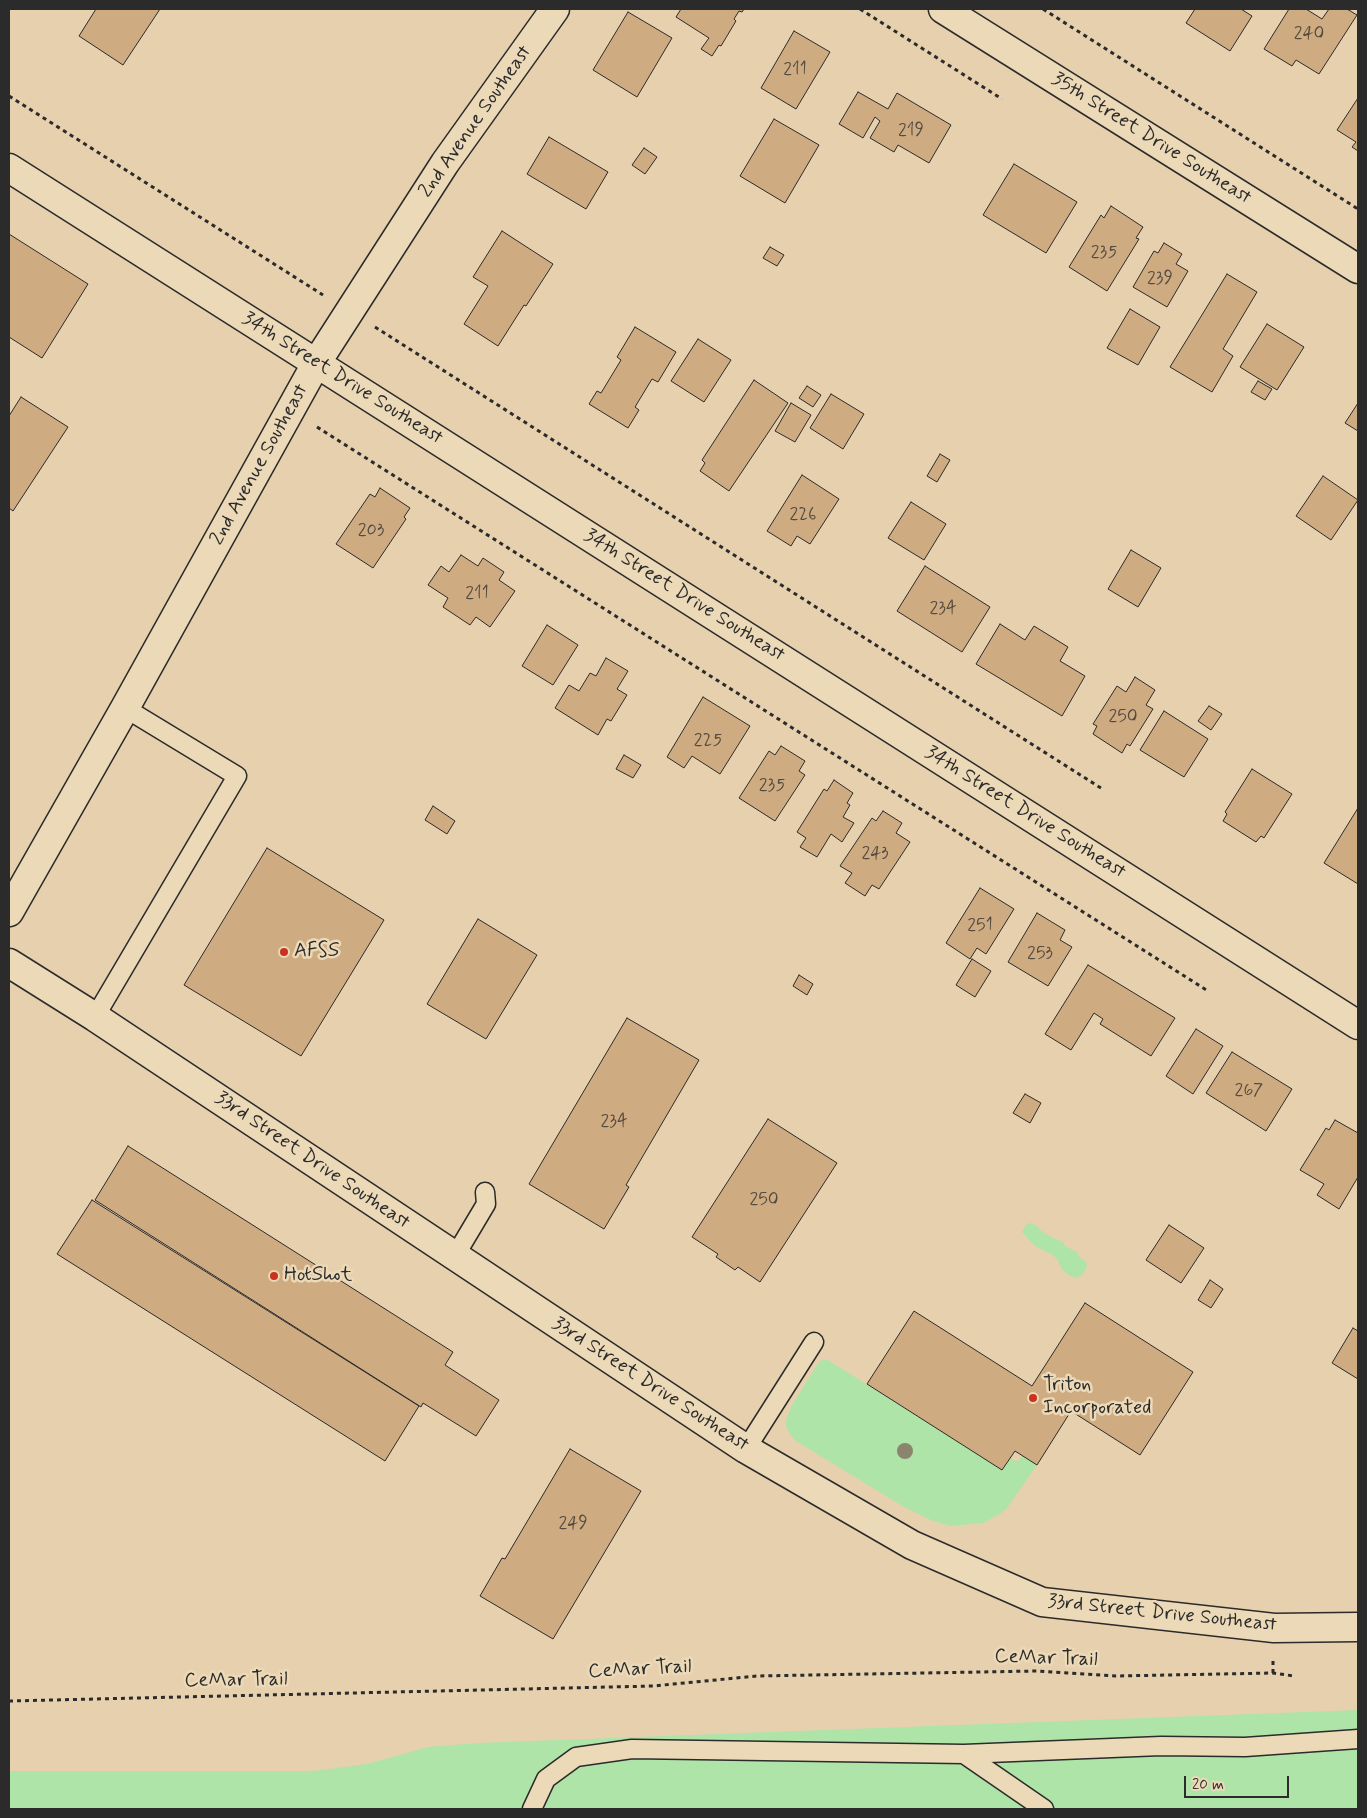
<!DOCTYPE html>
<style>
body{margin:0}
#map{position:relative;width:1367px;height:1818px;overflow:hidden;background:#e7d0ad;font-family:Mynerve,sans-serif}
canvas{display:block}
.frame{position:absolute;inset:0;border:10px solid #2b2b2b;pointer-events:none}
.scale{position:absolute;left:1184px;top:1776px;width:105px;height:22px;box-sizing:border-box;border:2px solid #2b2b2b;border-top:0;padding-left:6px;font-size:15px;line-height:18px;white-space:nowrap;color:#2b2b2b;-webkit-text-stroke:4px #ecd9b7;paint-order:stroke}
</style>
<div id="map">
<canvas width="1367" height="1818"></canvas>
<div class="frame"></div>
<div class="scale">20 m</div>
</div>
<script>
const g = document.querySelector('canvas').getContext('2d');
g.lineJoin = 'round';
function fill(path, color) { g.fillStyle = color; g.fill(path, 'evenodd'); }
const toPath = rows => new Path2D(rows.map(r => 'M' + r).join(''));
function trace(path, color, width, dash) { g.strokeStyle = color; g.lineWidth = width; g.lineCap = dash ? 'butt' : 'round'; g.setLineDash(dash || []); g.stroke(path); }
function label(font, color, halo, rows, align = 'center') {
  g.font = font + ' Mynerve,sans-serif'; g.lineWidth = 5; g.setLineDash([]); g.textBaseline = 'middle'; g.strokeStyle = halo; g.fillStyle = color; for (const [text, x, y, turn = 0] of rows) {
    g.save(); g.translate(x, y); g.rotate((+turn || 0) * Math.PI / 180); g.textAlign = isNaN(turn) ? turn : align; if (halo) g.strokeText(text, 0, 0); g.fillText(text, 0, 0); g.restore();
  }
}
fill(toPath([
 [1030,1223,1037,1226,1041,1231,1053,1238,1063,1242,1065,1246,1077,1252,1079,1256,1087,1263,1086,1269,1082,1275,1077,1278,1070,1276,1062,1269,1057,1259,1053,1255,1035,1246,1022,1232,1026,1225],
 [823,1360,828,1360,1002,1470,1011,1458,1018,1462,1022,1455,1037,1465,1007,1508,1000,1514,983,1523,950,1526,931,1520,904,1507,796,1441,789,1433,786,1426,786,1420,792,1405,819,1362],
 [1358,1710,1358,1809,9,1809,9,1771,313,1771,367,1764,428,1747,478,1743]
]), '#aee4a7');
const building = toPath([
 [96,9,160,9,123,65,79,36,96,9],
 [681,9,744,9,742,12,739,11,734,19,736,21,721,46,719,45,712,56,701,49,709,38,676,17,681,9],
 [1195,9,1241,9,1252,16,1230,51,1186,23,1195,9],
 [1289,9,1306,9,1322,19,1329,9,1347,9,1357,15,1319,74,1296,60,1292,66,1264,49,1289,9],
 [628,12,672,38,637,97,593,70,628,12],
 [794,31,830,52,796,109,761,88,794,31],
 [858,92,888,109,897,93,951,125,929,163,898,145,894,152,870,138,880,121,875,117,863,138,839,124,858,92],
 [1358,98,1358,151,1352,147,1356,142,1337,130,1358,98],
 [774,119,819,145,785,203,740,176,774,119],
 [549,137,608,172,586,209,527,174,549,137],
 [644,148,657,157,645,174,632,165,644,148],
 [1014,164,1077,202,1046,253,983,215,1014,164],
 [1111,206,1143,227,1136,238,1139,239,1107,291,1069,267,1101,215,1104,218,1111,206],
 [502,231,553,264,526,306,524,305,498,346,464,324,488,286,473,277,502,231],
 [9,234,88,284,42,358,9,337,9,234],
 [1164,243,1182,254,1176,264,1188,271,1167,307,1133,287,1154,251,1158,253,1164,243],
 [770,247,784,255,777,266,763,258,770,247],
 [1227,274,1257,292,1223,349,1233,356,1212,392,1170,367,1227,274],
 [1130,309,1160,327,1138,365,1107,348,1130,309],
 [1267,324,1304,347,1277,390,1240,367,1267,324],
 [635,327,676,352,658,382,652,379,635,407,639,410,628,428,589,404,597,391,601,393,621,360,617,357,635,327],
 [698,339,731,360,704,402,671,381,698,339],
 [754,380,788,403,729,491,700,471,705,463,702,460,754,380],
 [1258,381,1272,389,1265,400,1251,392,1258,381],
 [807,386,821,395,813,407,799,398,807,386],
 [831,394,864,414,843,449,810,428,831,394],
 [21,397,68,427,13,511,9,508,9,416,21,397],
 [791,403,811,415,795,442,775,431,791,403],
 [1358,403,1358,431,1345,423,1358,403],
 [940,454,950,460,937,482,927,476,940,454],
 [802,475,839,499,810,544,797,536,791,546,767,531,802,475],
 [1323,476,1358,500,1331,540,1296,516,1323,476],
 [380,488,410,508,404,517,406,519,373,568,336,544,370,494,375,497,380,488],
 [911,502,946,524,924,560,888,538,911,502],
 [1131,550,1161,568,1138,607,1108,589,1131,550],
 [461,555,478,566,483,558,504,572,499,580,515,591,490,627,476,617,470,625,443,607,448,598,428,585,441,566,449,572,461,555],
 [925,566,990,607,962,652,897,611,925,566],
 [1000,624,1025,640,1034,626,1068,647,1060,661,1085,676,1062,716,976,664,1000,624],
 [547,625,578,645,553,685,522,666,547,625],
 [606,658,628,671,617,689,627,695,611,721,607,719,598,735,555,708,569,685,579,691,590,673,596,676,606,658],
 [1135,677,1155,690,1146,705,1153,709,1130,746,1127,744,1122,753,1093,734,1097,726,1093,724,1117,686,1126,692,1135,677],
 [703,697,750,726,720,774,692,756,684,768,667,757,703,697],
 [1209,706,1222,714,1211,730,1198,721,1209,706],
 [1164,711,1208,739,1184,777,1140,750,1164,711],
 [781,746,805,761,799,771,805,775,775,821,739,798,769,751,775,755,781,746],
 [624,755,641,765,633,778,616,769,624,755],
 [1252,769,1292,794,1264,838,1261,836,1256,842,1223,821,1227,814,1225,812,1252,769],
 [834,780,853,793,847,803,850,805,843,817,854,823,842,842,831,834,817,857,800,847,806,838,797,832,824,789,827,791,834,780],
 [433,806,455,821,447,834,425,820,433,806],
 [1358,808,1358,884,1324,863,1358,808],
 [883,811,902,823,896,833,910,842,879,889,872,885,865,896,845,883,852,873,840,866,872,818,876,821,883,811],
 [267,848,384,920,301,1056,184,985,267,848],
 [980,888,1014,909,986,954,977,948,970,959,946,943,980,888],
 [1037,913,1065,930,1060,940,1072,947,1048,986,1008,962,1037,913],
 [478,919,537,955,486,1039,427,1004,478,919],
 [972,959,991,971,975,997,956,985,972,959],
 [1088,965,1175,1018,1151,1056,1100,1024,1103,1019,1094,1013,1071,1050,1045,1034,1088,965],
 [799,975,813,984,807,995,793,986,799,975],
 [627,1018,699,1060,626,1185,629,1187,604,1229,529,1184,627,1018],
 [1196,1029,1223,1046,1193,1094,1166,1076,1196,1029],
 [1232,1052,1292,1089,1266,1131,1206,1093,1232,1052],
 [1025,1094,1041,1103,1030,1123,1013,1113,1025,1094],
 [768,1119,837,1163,760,1282,738,1267,735,1270,716,1257,718,1254,692,1237,768,1119],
 [1335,1120,1358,1133,1358,1177,1339,1209,1317,1195,1324,1184,1300,1170,1326,1128,1329,1130,1335,1120],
 [128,1146,453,1352,445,1365,499,1400,476,1436,423,1403,421,1407,95,1200,128,1146],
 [92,1200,419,1406,385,1461,57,1254,92,1200],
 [1169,1225,1204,1248,1181,1283,1146,1260,1169,1225],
 [1210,1280,1223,1289,1211,1308,1198,1300,1210,1280],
 [1085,1303,1193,1372,1140,1455,1071,1411,1037,1465,1015,1451,1002,1470,867,1384,914,1311,1032,1386,1085,1303],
 [1353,1328,1358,1331,1358,1379,1332,1363,1353,1328],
 [570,1449,641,1491,553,1639,480,1596,502,1558,505,1559,570,1449]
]);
fill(building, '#ceab81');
trace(building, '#2b2b2b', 1);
const service = toPath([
 [95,1017,237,776,125,708],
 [455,1256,486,1204,485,1192],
 [746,1449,814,1342],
 [964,1754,1044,1809],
 [532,1809,546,1779,576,1757,632,1749,964,1754,1161,1746,1245,1747,1358,1739]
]);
const minor = toPath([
 [943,9,1358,269],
 [9,168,1358,1025],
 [9,912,125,708,317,362,445,163,555,9],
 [9,963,95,1017,746,1449,912,1545,1042,1602,1274,1628,1358,1627]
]);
trace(service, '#2b2b2b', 21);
trace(minor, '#2b2b2b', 31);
trace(toPath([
 [860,9,1002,99],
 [1043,9,1358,209],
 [9,96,323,295],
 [375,327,1104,790],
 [317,427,1208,991],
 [1273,1673,1273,1659],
 [9,1701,653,1686,757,1676,1037,1671,1116,1676,1273,1673,1294,1676]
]), '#2b2b2b', 3, [4, 4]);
trace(service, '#ecd9b7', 18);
trace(minor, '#ecd9b7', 28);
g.fillStyle = '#8b8570';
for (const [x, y] of [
 [905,1451]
]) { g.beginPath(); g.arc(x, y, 8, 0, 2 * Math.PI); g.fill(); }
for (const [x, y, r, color] of [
 [284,952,5,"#c8321e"],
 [274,1276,5,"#c8321e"],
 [1033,1398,5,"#c8321e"]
]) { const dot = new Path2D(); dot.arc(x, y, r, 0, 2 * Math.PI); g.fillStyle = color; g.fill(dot); trace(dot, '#ecd9b7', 2); }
label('18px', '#544b40', null, [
 ["240",1309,34],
 ["211",795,70],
 ["219",911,131],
 ["235",1104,253],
 ["239",1160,279],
 ["226",803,515],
 ["203",371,531],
 ["211",477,594],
 ["234",943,609],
 ["250",1123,717],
 ["225",708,741],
 ["235",772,786],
 ["243",875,854],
 ["251",980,926],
 ["253",1040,954],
 ["267",1249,1091],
 ["234",614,1122],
 ["250",764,1200],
 ["249",573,1524]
]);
label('20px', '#2b2b2b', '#ecd9b7', [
 ["2nd Avenue Southeast",476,122,-55],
 ["35th Street Drive Southeast",1151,139,32],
 ["34th Street Drive Southeast",342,379,32],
 ["2nd Avenue Southeast",260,465,-61],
 ["34th Street Drive Southeast",684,596,32],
 ["34th Street Drive Southeast",1025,813,32],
 ["33rd Street Drive Southeast",312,1161,34],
 ["33rd Street Drive Southeast",650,1385,33],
 ["33rd Street Drive Southeast",1162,1614,6],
 ["CeMar Trail",1046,1659,2],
 ["CeMar Trail",640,1670,-3],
 ["CeMar Trail",236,1681,-1]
]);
label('20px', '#2b2b2b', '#ecd9b7', [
 ["AFSS",294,952],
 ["HotShot",284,1276],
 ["Triton",1043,1386],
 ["Incorporated",1043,1409]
], 'left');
</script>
